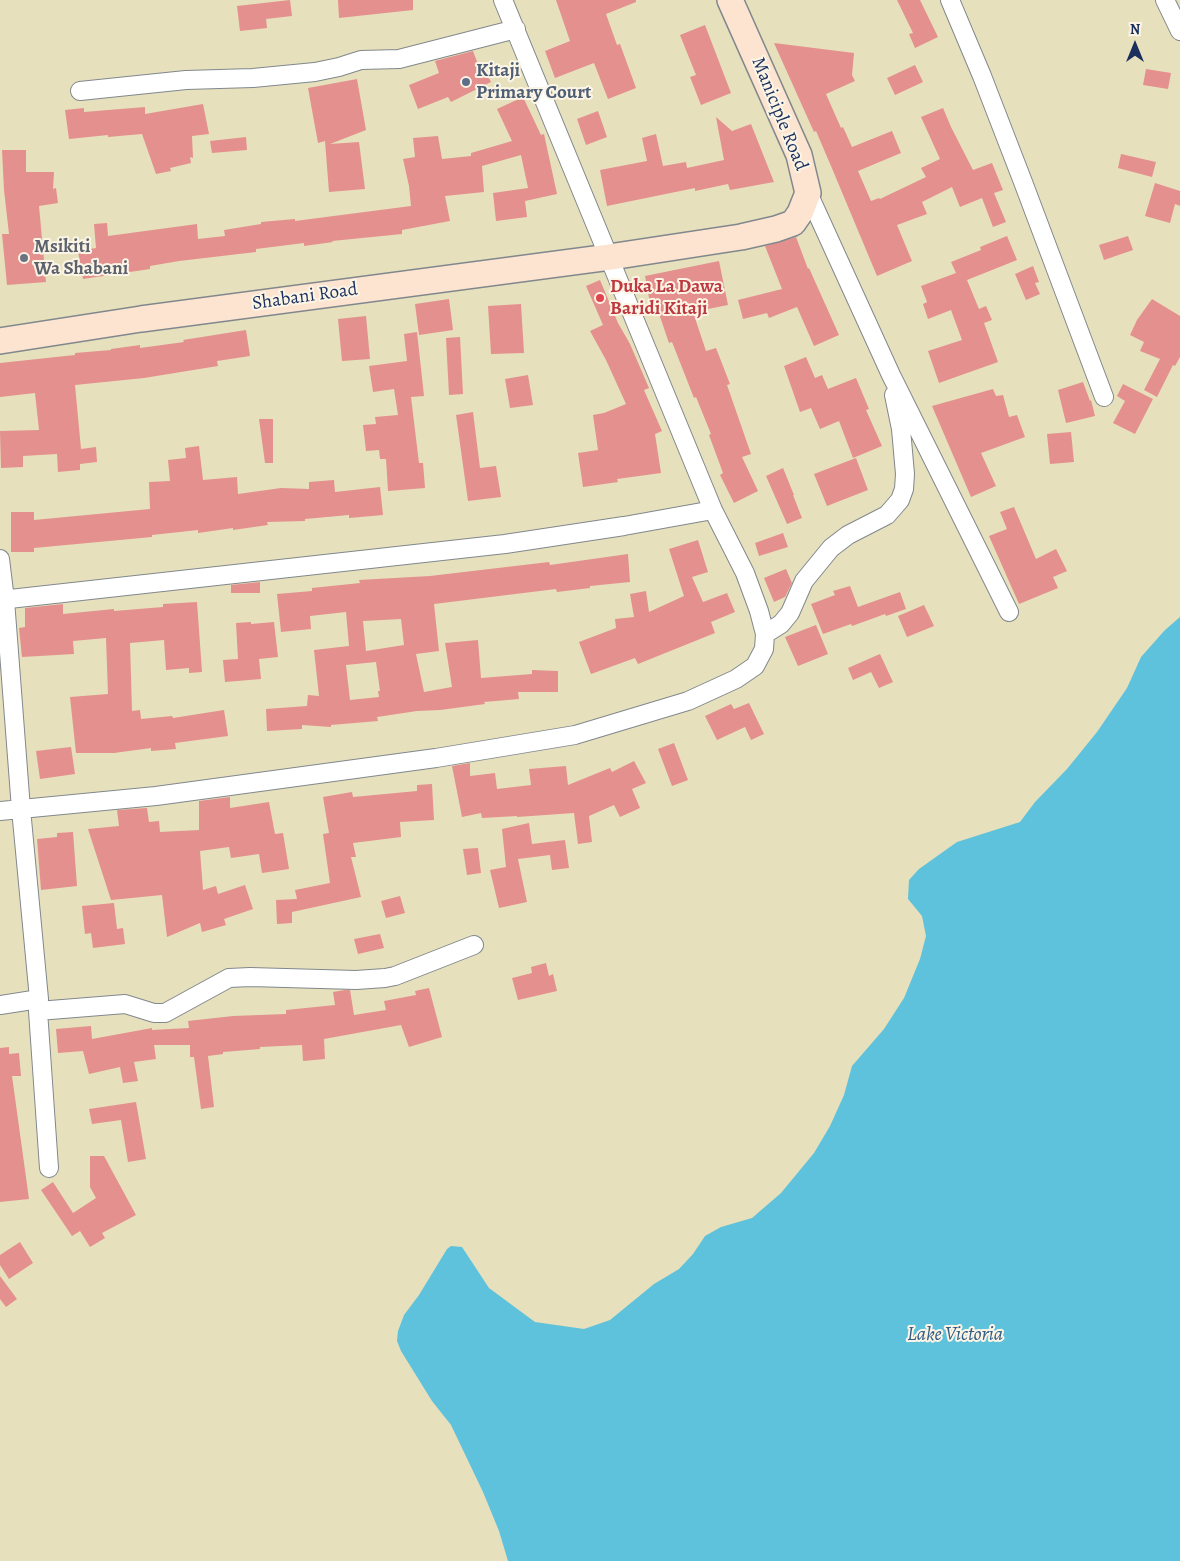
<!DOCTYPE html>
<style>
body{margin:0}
#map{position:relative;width:1180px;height:1561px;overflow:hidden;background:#e7e0bc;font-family:Alegreya,serif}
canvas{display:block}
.north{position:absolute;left:1110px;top:20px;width:50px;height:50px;-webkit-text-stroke:4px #fcf5e5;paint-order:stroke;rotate:0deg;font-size:14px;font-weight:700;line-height:20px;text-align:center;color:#1b2f5e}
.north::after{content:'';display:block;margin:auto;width:18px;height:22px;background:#1b2f5e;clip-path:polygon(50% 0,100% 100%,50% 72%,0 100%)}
</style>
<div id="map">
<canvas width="1180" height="1561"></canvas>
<div class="north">N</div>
</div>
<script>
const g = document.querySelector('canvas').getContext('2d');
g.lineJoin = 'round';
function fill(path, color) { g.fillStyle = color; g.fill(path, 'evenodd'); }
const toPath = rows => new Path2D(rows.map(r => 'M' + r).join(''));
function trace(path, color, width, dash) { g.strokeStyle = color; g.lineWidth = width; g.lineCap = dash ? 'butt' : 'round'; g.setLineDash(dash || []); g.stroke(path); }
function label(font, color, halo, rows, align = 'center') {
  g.font = font + ' Alegreya,serif'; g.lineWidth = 4; g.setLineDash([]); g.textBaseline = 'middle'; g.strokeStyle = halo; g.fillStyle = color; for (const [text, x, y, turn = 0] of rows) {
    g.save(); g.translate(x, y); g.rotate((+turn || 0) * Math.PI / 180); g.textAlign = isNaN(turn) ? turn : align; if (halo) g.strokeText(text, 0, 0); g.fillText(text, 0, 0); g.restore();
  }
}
fill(toPath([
 [1180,617,1180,1561,508,1561,499,1531,483,1492,451,1425,432,1401,401,1351,397,1341,398,1331,404,1315,419,1295,447,1249,451,1246,462,1247,489,1288,535,1322,584,1329,610,1320,654,1284,679,1269,693,1254,705,1236,721,1227,752,1218,781,1193,814,1153,830,1126,844,1095,852,1066,884,1029,904,998,920,959,926,936,922,916,908,899,909,880,919,869,957,842,1020,822,1035,802,1067,769,1097,732,1127,688,1141,657,1165,630]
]), '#5ec2dc');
fill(toPath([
 [290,0,292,16,266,19,267,28,240,31,237,6],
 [338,0,413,0,413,10,339,18],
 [556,0,636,0,636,2,606,14,617,45,620,44,636,88,608,99,594,63,555,78,545,51,570,41],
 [897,0,920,0,938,37,915,48,909,34,913,33],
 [705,25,731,93,701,105,690,77,696,75,680,35],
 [774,43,854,53,852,75,855,81,826,94,841,128,843,127,852,147,892,131,901,153,858,171,871,201,879,198,880,199,926,177,921,168,940,159,921,117,943,108,951,127,973,170,992,163,1003,190,994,193,1006,222,993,227,982,198,960,207,952,187,922,202,927,214,897,225,912,261,877,276,831,166,816,131,814,132],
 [473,51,478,64,482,63,491,82,451,102,448,97,418,109,409,85,439,73,435,61],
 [915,65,923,82,895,95,887,78],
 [1146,69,1171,73,1168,89,1143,85],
 [357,79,366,130,330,144,359,142,365,189,329,192,325,141,318,143,308,88],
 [523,97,541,135,544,134,557,194,525,201,527,217,496,221,493,193,528,188,521,155,482,166,484,192,445,196,450,221,402,230,402,234,332,241,333,242,304,246,304,243,256,249,256,252,179,261,150,266,150,269,83,279,78,251,96,248,94,224,107,223,108,236,197,224,198,239,225,236,224,230,261,224,261,222,295,219,295,221,411,206,409,186,403,159,415,157,413,138,438,136,442,159,471,156,471,153,512,141,497,109],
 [203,104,209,134,192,136,193,158,190,157,191,163,170,168,171,171,156,174,142,134,108,137,108,135,69,139,65,110,84,108,84,112,145,107,145,114],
 [598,111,607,137,586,145,577,119],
 [716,117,732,131,751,124,774,182,730,190,728,184,695,191,695,188,607,206,600,170,647,161,642,138,656,134,663,166,686,162,687,168,724,160],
 [246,137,247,150,212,153,210,141],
 [2,150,26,150,26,172,54,172,53,189,56,188,58,203,39,206,46,282,7,285,2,234,9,234,4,190],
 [1121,154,1156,162,1152,177,1118,168],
 [1155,183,1180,191,1180,206,1175,204,1170,223,1145,216],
 [1007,236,1017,260,967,280,979,309,986,306,992,320,984,323,998,362,939,383,928,351,962,340,951,310,928,319,923,304,927,302,921,286,956,273,951,262,981,250,980,247],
 [1128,236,1133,250,1104,260,1099,245],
 [796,237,808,269,809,268,839,335,814,346,797,307,769,318,767,313,743,319,738,300,782,289,765,246],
 [719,261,728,305,693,312,706,351,716,348,730,384,727,385,751,454,742,457,758,491,734,503,720,475,723,473,709,435,711,434,696,397,694,398,672,342,669,343,655,302,650,303,645,276],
 [1033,266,1039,282,1035,283,1040,294,1026,300,1015,274],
 [600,280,618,323,630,344,649,388,644,390,662,431,655,434,661,473,617,479,618,482,583,487,578,453,598,450,593,415,604,413,626,404,606,360,590,331,603,325,586,286],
 [449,299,453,330,419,335,415,304],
 [1152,299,1180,316,1180,357,1175,366,1173,365,1157,397,1144,390,1160,359,1140,351,1144,342,1130,335,1137,320],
 [521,304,524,353,491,354,488,306],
 [366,316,370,359,342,361,338,319],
 [246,330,250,356,217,361,218,366,144,378,75,385,81,449,96,447,97,462,80,464,80,470,58,472,57,454,23,456,23,467,1,468,0,431,39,430,35,393,0,397,0,363,75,355,75,353,111,350,111,349,140,345,140,348,184,342,183,340],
 [417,332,424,396,411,397,419,463,423,463,425,488,388,491,386,459,380,459,379,450,366,451,363,425,376,424,375,417,398,415,394,389,373,392,369,366,407,361,404,334],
 [460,337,463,394,449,395,446,338],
 [806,357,815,378,822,375,828,389,856,378,869,409,866,410,882,446,853,458,839,421,820,429,811,408,800,412,784,366],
 [528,375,533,405,510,408,505,379],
 [1083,382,1090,401,1091,400,1095,416,1066,423,1058,390],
 [1123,384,1153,399,1135,434,1113,423,1125,401,1117,396],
 [993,389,996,396,1003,395,1009,417,1017,415,1025,437,981,453,996,486,971,497,932,406],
 [473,412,480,468,496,466,501,497,468,501,456,415],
 [259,419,273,419,273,463,265,463],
 [1071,432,1074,462,1050,464,1047,434],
 [199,446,203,480,237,477,238,494,281,488,309,489,309,482,334,480,335,492,380,487,383,515,349,518,349,515,305,519,305,521,267,522,268,525,233,530,233,528,198,533,198,530,152,535,152,537,34,548,34,552,11,552,11,512,34,512,34,520,150,509,149,482,170,481,168,460,186,458,185,448],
 [856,458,868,490,827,506,814,474],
 [783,468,794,495,793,495,802,518,787,524,766,476],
 [1014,507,1036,559,1056,549,1067,571,1053,577,1058,588,1019,604,989,536,1007,529,1000,512],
 [783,533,788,547,759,556,755,543],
 [698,540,708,572,692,577,703,602,727,593,735,612,711,622,715,633,638,664,635,658,591,674,579,642,616,628,615,619,634,617,630,594,646,591,649,612,684,596,669,549],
 [628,554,630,582,590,586,590,588,557,592,556,589,434,604,439,651,416,654,424,692,452,687,445,643,478,640,481,678,532,674,532,670,558,671,558,692,518,692,519,699,484,702,485,704,440,710,417,711,377,717,378,721,331,725,331,727,302,725,302,729,267,731,266,709,307,706,308,695,319,696,314,650,349,646,346,612,310,616,311,629,281,632,277,594,312,591,312,588,360,583,359,580,430,576,549,562,550,565],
 [401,619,404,645,366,651,363,621],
 [376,662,380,691,378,691,379,697,350,700,346,665],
 [786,569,792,583,785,597,774,602,764,578],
 [260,582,260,593,231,593,231,585],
 [850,586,858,607,900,592,906,609,886,616,885,614,852,626,851,624,823,634,811,604,835,595,833,591],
 [197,602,202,672,189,673,189,668,166,670,164,640,130,643,132,711,140,710,141,719,172,716,173,718,224,710,228,736,175,743,176,749,151,751,151,748,114,753,76,753,70,697,108,694,106,638,73,641,74,654,22,657,19,628,25,627,25,608,63,604,63,614,114,609,114,611,163,607,163,604],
 [924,605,934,626,907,637,898,616],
 [251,622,251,624,274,622,278,657,259,659,261,679,225,682,223,660,238,659,236,623],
 [816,625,828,654,798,666,785,637],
 [880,654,893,682,879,688,871,672,853,680,848,668],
 [749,703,764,734,751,740,745,727,717,740,705,716,731,704,734,709],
 [674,743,688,780,672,786,658,749],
 [71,747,75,774,40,779,36,751],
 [634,761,646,783,632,789,640,808,620,817,614,805,589,816,592,842,578,844,574,813,517,817,517,816,482,818,481,813,462,817,452,766,470,763,470,776,495,773,497,789,531,785,529,769,566,766,568,785,610,768,612,772],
 [432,784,434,820,400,822,401,837,353,843,356,857,351,857,361,897,292,912,292,923,277,924,276,900,297,899,295,890,330,883,323,834,329,833,323,797,352,792,353,797,417,791,417,785],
 [230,797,230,808,269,802,275,834,283,833,289,869,262,873,259,854,231,858,229,847,200,851,203,890,216,886,218,894,245,885,253,909,224,919,226,925,202,932,200,923,167,937,162,895,111,900,88,829,119,826,117,810,147,808,149,822,159,821,160,832,199,830,199,801],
 [529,823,532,844,565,840,569,868,552,870,550,855,518,859,527,902,499,908,490,870,506,867,502,829],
 [73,832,77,886,41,890,37,839,57,837,57,833],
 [478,848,481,873,467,875,463,849],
 [400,896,405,913,386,918,381,901],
 [114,903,117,929,123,928,125,944,93,948,91,933,85,934,82,906],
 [380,934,384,948,358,954,354,939],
 [546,963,549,976,553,974,557,991,518,1000,512,978,532,973,531,967],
 [429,988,442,1037,409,1047,401,1025,324,1039,325,1059,303,1061,302,1045,260,1047,260,1049,223,1052,223,1054,208,1056,214,1107,201,1109,194,1057,190,1057,190,1045,154,1045,156,1059,134,1062,138,1081,123,1083,120,1067,89,1074,83,1051,58,1053,56,1029,91,1026,92,1039,152,1028,152,1030,189,1028,188,1021,233,1016,286,1014,286,1010,335,1005,333,992,345,990,350,990,354,1015,386,1010,384,1001,416,995,415,991],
 [9,1047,9,1054,19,1053,21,1076,12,1076,29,1199,0,1202,0,1048],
 [136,1102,146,1159,128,1162,121,1120,92,1124,89,1109],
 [90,1156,104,1156,136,1215,102,1233,105,1238,90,1247,80,1231,72,1236,41,1190,53,1182,73,1213,96,1198,90,1187],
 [20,1242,33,1263,9,1279,0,1265,0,1255],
 [0,1276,17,1299,6,1307,0,1299]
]), '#e4908e');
const street = toPath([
 [950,0,982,76,1023,182,1104,397],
 [1165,0,1180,31],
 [80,91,186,80,253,78,315,72,339,67,361,60,399,59,516,29],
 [808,193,891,375,1009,612],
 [0,559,5,600,21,809,39,999,38,1011,49,1168],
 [0,600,505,544,624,526,713,510],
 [765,634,781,624,790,613,804,581,831,548,848,535,887,515,900,500,904,489,905,474,901,429,894,395],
 [0,811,156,796,436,758,575,735,688,701,736,679,755,666,764,649,765,634,759,611,745,573,713,510,503,0],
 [0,1005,39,999],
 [38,1011,125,1004,154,1013,165,1013,229,978,250,977,356,980,385,978,395,976,474,945]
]);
const secondary = toPath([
 [0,341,141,319,610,257,741,237,776,229,793,223,800,213,808,193,799,155,730,0]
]);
trace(street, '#81888d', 20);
trace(secondary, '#81888d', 28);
trace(street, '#fff', 18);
trace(secondary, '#fde4d1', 25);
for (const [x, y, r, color] of [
 [466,82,5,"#5c6f8a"],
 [24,258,5,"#6b7280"],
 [600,298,5,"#e0444e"]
]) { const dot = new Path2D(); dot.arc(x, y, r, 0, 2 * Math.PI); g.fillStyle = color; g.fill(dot); trace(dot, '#fcf5e5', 2); }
label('bold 19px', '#4e5e75', '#fcf5e5', [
 ["Kitaji",476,71],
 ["Primary Court",476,93]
], 'left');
label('19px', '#1b2f5e', '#fcf5e5', [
 ["Maniciple Road",779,114,68],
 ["Shabani Road",305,297,-8]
]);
label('bold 19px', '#5b616d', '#fcf5e5', [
 ["Msikiti",34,247],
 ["Wa Shabani",34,269]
], 'left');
label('bold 19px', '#be3a42', '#fcf5e5', [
 ["Duka La Dawa",610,287],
 ["Baridi Kitaji",610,309]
], 'left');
label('italic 20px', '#2f5b84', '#fcf5e5', [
 ["Lake Victoria",955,1335]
]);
</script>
